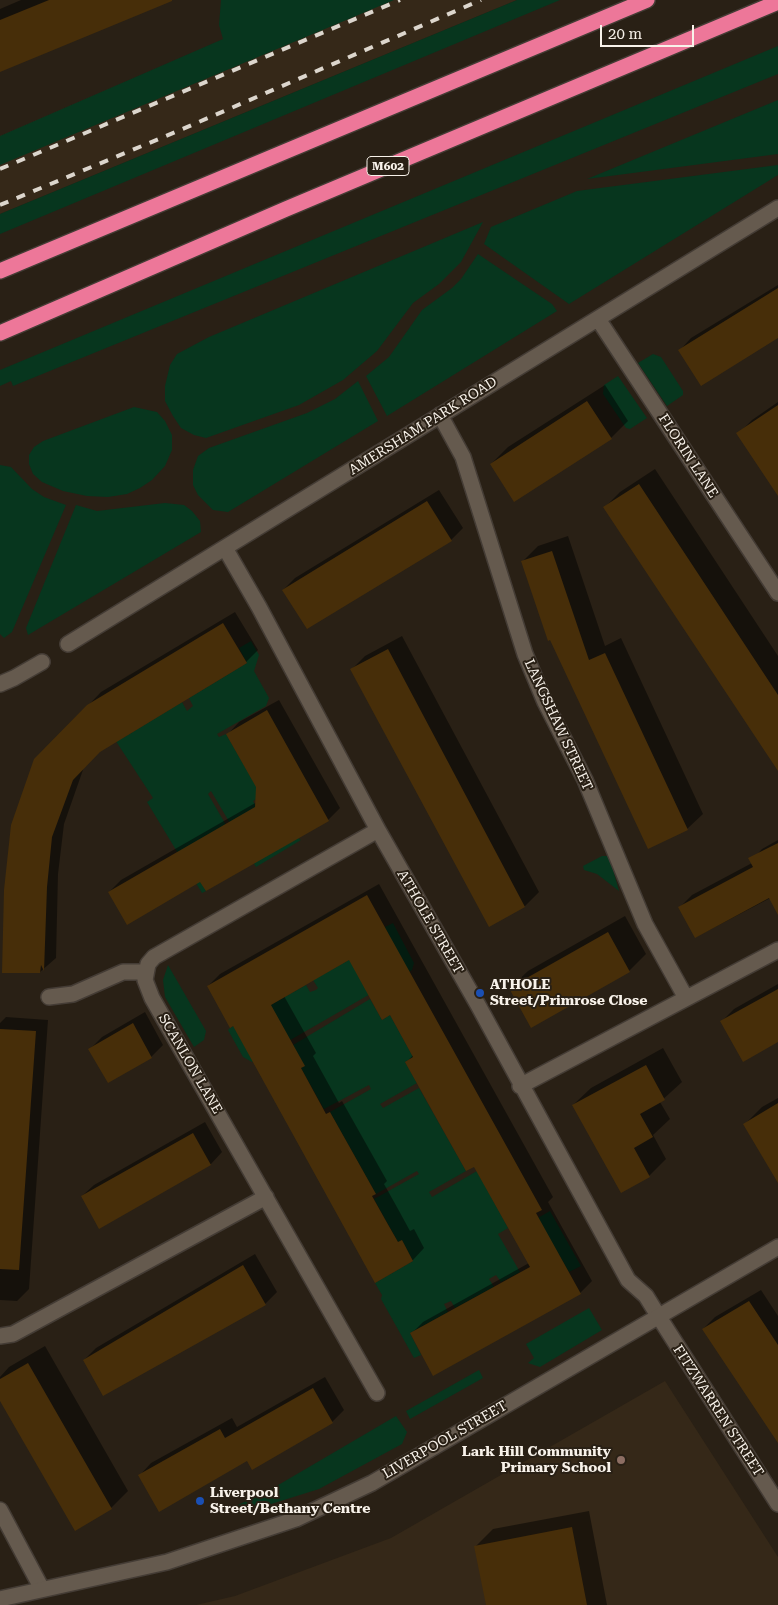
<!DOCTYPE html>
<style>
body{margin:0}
#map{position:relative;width:778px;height:1605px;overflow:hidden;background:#292015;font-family:"Roboto Serif",serif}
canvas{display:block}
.scale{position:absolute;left:600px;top:25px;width:94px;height:22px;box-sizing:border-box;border:2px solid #f8f2ea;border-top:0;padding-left:6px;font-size:15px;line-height:18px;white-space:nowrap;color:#f8f2ea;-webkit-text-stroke:4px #292015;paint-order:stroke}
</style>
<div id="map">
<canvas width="778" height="1605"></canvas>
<div class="scale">20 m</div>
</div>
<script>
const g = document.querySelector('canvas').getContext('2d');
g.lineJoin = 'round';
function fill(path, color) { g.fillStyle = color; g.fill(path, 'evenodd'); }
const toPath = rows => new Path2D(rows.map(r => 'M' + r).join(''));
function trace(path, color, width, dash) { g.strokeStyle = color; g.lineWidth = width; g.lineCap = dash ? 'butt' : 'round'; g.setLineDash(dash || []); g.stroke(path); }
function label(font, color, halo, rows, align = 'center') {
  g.font = font + ' "Roboto Serif",serif'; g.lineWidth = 4; g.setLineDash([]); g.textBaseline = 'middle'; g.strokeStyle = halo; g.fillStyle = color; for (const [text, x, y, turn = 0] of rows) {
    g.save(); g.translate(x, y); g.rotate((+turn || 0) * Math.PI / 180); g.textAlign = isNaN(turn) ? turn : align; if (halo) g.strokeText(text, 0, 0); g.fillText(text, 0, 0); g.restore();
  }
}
fill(toPath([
 [314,0,517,0,0,214,0,136],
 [665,1381,778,1557,778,1605,196,1605,235,1596,391,1538]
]), '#352818');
fill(toPath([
 [221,0,394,0,0,165,0,136,223,39,219,25],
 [517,0,560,0,0,234,0,214],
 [778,46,778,74,13,386,11,381,0,386,0,370],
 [778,100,778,154,587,179],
 [778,165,778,175,569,304,484,244,491,227,577,191],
 [483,222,461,262,439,284,413,303,377,351,343,380,299,405,206,438,194,435,181,428,173,416,165,401,165,386,170,365,177,354,209,337],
 [478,254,552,304,557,311,387,416,366,376,389,357,422,310,452,288,461,279],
 [653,354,661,357,683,391,683,395,667,406,638,363],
 [618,376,647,418,630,429,626,428,603,394,604,385],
 [358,381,378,421,228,512,213,510,198,495,193,485,193,470,198,456,209,448,307,413,335,399],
 [134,407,157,412,165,421,172,435,172,450,165,466,152,480,140,488,127,494,108,497,87,496,63,491,42,482,33,474,29,464,29,455,34,447,43,441],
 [0,465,11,467,32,489,44,497,66,505,12,632,4,638,0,634],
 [165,503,184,505,192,511,200,521,201,532,28,635,26,628,76,505,97,511],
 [251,641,259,655,254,671,269,698,266,706,217,734,219,737,226,734,262,796,253,801,256,806,301,840,256,867,211,791,208,794,226,825,182,851,206,891,202,893,147,802,153,798,108,729,123,738,182,702,187,711,193,706,189,698,247,663,239,648],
 [602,856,608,856,610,859,619,891,597,874,584,870,583,866],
 [393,923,414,963,412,970,252,1062,243,1057,228,1030,230,1028,306,985,310,992,316,990,318,988,313,980,390,937,385,927],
 [168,965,206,1031,204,1040,194,1047,165,997,163,980],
 [370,999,382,1020,390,1015,413,1057,405,1062,417,1083,380,1104,383,1108,419,1088,466,1171,429,1192,432,1197,477,1171,508,1228,498,1234,520,1272,501,1282,496,1275,489,1279,494,1287,455,1308,451,1301,444,1304,448,1312,410,1333,421,1355,414,1358,381,1299,382,1295,375,1283,413,1261,402,1240,398,1242,374,1199,419,1174,417,1171,376,1194,330,1112,371,1089,369,1085,324,1109,301,1068,304,1066,293,1045],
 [550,1211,581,1266,569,1272,557,1251,539,1262,520,1228],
 [589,1308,602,1330,540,1367,528,1363,534,1358,526,1344],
 [479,1370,483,1378,410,1419,406,1411],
 [396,1416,407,1432,402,1444,319,1489,271,1504,228,1510,280,1484]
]), '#07361e');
fill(toPath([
 [21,0,170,0,0,71,0,9],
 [778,285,778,337,680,350,691,338],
 [605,385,628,421,611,438,491,464,508,447],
 [778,402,778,495,738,434,752,420],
 [655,469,778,656,778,768,605,507,620,492],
 [439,490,463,528,451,540,307,627,283,590,295,578],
 [568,536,605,646,621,638,703,814,687,829,523,561,538,546],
 [235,612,258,650,246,662,100,750,84,767,64,824,58,874,56,958,40,972,36,760,101,692],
 [402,636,539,892,525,906,489,925,351,670,365,656],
 [279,700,340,808,328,820,201,881,109,892,121,880,257,802,258,787,228,734,239,722],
 [778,840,778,894,696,937,680,907,692,895,752,863,751,861,762,849],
 [379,884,553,1197,548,1202,592,1281,580,1293,434,1374,411,1334,423,1322,529,1263,475,1165,407,1062,413,1055,391,1014,349,959,284,996,316,1053,313,1056,339,1103,342,1101,387,1181,384,1184,398,1209,410,1231,414,1229,424,1248,413,1260,376,1281,233,1025,208,986,220,974],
 [625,916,646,954,629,971,531,1026,510,988,528,971],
 [778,984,778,1041,722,1021,734,1009],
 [145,1012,163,1045,151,1057,108,1082,90,1049,102,1037],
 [6,1017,48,1020,29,1289,17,1301,0,1300,0,1023],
 [663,1048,682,1082,660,1102,670,1119,653,1135,666,1159,649,1176,573,1105,591,1088],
 [778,1098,778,1180,745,1124,762,1107],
 [205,1122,222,1152,211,1164,99,1227,82,1196,94,1185],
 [255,1254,277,1292,265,1304,84,1360,96,1348],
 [761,1290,778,1316,778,1441,703,1329,715,1317],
 [45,1346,128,1491,111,1508,0,1398,0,1377,9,1367],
 [325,1377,344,1410,332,1422,248,1460,140,1475,151,1463,232,1418,237,1427],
 [589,1511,607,1605,487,1605,476,1546,493,1529]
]), '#0007');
fill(toPath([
 [49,0,172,0,172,1,0,72,0,20],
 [778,288,778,338,701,386,678,350],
 [587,401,612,439,514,502,490,464],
 [778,405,778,496,736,433],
 [639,484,778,695,778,771,603,507],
 [427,501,452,541,307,629,282,590],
 [552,551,589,660,605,653,688,830,648,849,550,640,548,641,521,561],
 [223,623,247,663,100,752,73,780,52,837,47,887,44,971,41,965,40,973,2,973,4,890,11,825,34,759,87,705],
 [388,649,525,907,489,927,350,669],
 [267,710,329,821,206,891,200,882,127,925,108,892,255,807,256,787,226,734],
 [778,843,778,915,769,898,695,938,678,907,753,867,748,858],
 [367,895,542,1210,536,1213,581,1294,433,1376,410,1333,530,1267,474,1167,466,1171,443,1130,405,1062,413,1057,390,1015,382,1020,349,960,271,1005,305,1066,301,1068,326,1114,330,1112,376,1194,372,1196,386,1221,398,1242,402,1240,413,1261,375,1283,233,1026,230,1028,207,986],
 [608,932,630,972,531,1028,509,988],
 [778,989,778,1042,743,1062,720,1021],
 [133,1023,152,1058,108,1083,88,1049],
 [0,1029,36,1031,19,1270,0,1269],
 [646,1065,665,1100,640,1114,653,1137,634,1148,650,1177,621,1193,572,1105],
 [778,1103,778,1183,743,1124],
 [193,1133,211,1165,99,1229,81,1196],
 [243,1265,266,1305,103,1396,83,1360],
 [749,1301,778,1345,778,1443,702,1329],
 [28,1363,112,1509,75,1531,0,1401,0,1379],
 [313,1388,333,1423,252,1470,247,1461,159,1512,138,1475,220,1429,225,1438],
 [572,1527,587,1605,486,1605,474,1546]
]), '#472e09');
const minor = toPath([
 [598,319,778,593],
 [440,415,463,457,525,654,545,702,585,780,645,924,686,998],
 [225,548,259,607,378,830,478,1005,628,1280,646,1296,659,1317],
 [68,644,778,208],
 [0,684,14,678,42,662],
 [49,997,73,994,123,972,145,972],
 [520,1086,778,950],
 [0,1336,13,1334,266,1197],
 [377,1393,152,998,145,980,148,964,154,957,378,830],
 [0,1510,42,1589]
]);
const tertiary = toPath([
 [659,1317,778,1504],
 [0,1599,167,1562,296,1519,372,1483,778,1247]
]);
const motorway = toPath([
 [0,271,647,0],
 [0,333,286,209,778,2]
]);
trace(minor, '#443c35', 18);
trace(tertiary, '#443c35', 18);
trace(motorway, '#443c35', 18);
trace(minor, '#655a4e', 15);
trace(tertiary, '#655a4e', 15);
trace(motorway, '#ed7799', 15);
trace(toPath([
 [0,169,400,0],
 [0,205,178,131,481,0]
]), '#dcd6cd', 4, [9, 9]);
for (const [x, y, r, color] of [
 [480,993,5,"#1a4fb4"],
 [621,1460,5,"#8d6e63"],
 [200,1501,5,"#1a4fb4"]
]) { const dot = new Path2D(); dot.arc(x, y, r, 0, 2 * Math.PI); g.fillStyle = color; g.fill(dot); trace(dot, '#292015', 2); }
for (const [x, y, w] of [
 [388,166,42]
]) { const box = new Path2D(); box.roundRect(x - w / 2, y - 9.5, w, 19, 4); g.fillStyle = '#292015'; g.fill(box); trace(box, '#f8f2ea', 1); }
label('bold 12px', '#f8f2ea', null, [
 ["M602",388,166]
]);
label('14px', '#f8f2ea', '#292015', [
 ["AMERSHAM PARK ROAD",423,426,-32],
 ["FLORIN LANE",688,456,57],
 ["LANGSHAW STREET",558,725,65],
 ["ATHOLE STREET",430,922,60],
 ["SCANLON LANE",190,1064,60],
 ["FITZWARREN STREET",718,1411,57],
 ["LIVERPOOL STREET",445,1440,-30]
]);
label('bold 14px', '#f8f2ea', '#292015', [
 ["ATHOLE",490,985],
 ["Street/Primrose Close",490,1001],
 ["Lark Hill Community",611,1452,"right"],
 ["Primary School",611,1468,"right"],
 ["Liverpool",210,1493],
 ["Street/Bethany Centre",210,1509]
], 'left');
</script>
